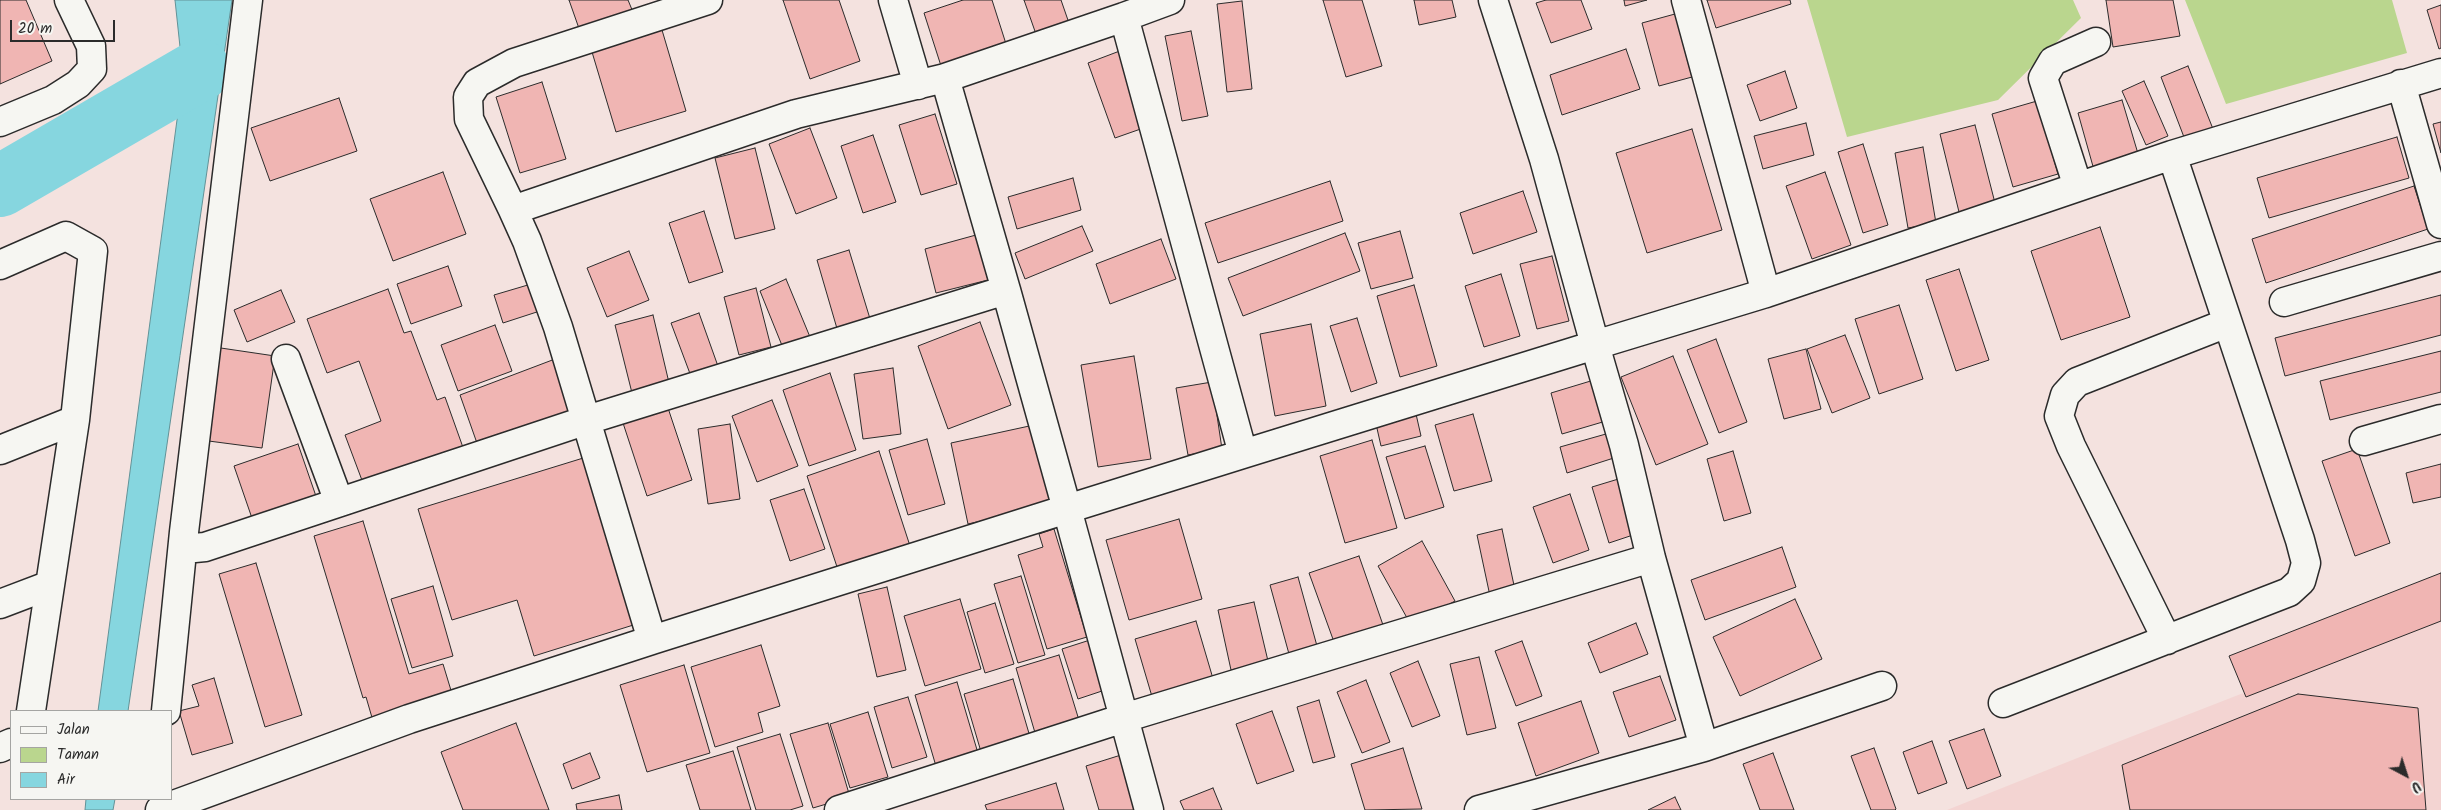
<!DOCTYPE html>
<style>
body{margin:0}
#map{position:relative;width:2441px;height:810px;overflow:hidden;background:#f4e2df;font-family:Kalam,sans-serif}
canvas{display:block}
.legend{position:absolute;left:10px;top:710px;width:162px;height:90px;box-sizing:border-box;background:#f6f6f2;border:1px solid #a5a5a2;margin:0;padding:6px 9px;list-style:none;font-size:15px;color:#2b2b2b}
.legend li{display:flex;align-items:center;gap:10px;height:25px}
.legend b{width:25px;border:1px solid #a5a5a2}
.north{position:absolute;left:2381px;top:750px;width:50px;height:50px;-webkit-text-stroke:4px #f6f6f2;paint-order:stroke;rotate:140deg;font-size:14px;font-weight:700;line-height:20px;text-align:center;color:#2b2b2b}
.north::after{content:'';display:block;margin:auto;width:18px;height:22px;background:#2b2b2b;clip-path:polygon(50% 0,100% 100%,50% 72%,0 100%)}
.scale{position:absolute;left:10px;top:20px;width:105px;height:22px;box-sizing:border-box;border:2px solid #2b2b2b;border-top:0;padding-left:6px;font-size:15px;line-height:18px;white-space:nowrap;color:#2b2b2b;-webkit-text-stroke:4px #f6f6f2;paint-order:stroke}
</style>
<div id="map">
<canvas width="2441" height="810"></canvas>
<ul class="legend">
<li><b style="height:6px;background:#f6f6f2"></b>Jalan</li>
<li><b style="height:14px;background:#bad68e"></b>Taman</li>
<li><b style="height:14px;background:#86d6df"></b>Air</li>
</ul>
<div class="north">U</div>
<div class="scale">20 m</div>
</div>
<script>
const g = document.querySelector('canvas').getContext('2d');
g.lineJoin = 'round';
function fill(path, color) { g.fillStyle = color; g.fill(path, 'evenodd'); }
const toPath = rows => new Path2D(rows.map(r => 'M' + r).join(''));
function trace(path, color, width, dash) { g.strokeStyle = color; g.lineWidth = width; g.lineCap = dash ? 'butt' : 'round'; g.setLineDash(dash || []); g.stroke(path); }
fill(toPath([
 [2441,616,2441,810,1947,810,2115,743]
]), '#f3d4d2');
fill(toPath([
 [1807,0,2073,0,2081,18,1998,100,1847,137],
 [2185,0,2392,0,2407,53,2226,104]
]), '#bad68e');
const water = toPath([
 [175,0,232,0,128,711,98,711,183,75,175,0],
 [86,799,115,799,113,810,85,810,86,799]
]);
fill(water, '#86d6df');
trace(water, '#629297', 1);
trace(toPath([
 [0,186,200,70]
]), '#86d6df', 62);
const building = toPath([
 [0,0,26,0,52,61,0,84,0,0],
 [569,0,628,0,635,17,582,37,569,0],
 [783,0,839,0,860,61,810,79,783,0],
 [963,0,992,0,1007,47,942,69,924,13,963,0],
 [1024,0,1061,0,1070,26,1037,37,1024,0],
 [1323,0,1362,0,1382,66,1346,77,1323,0],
 [1414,0,1452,0,1456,17,1419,25,1414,0],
 [1546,0,1581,0,1592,29,1551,43,1536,3,1546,0],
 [1624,0,1647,0,1625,6,1624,0],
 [1707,0,1790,0,1791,4,1716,28,1707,0],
 [2106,0,2173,0,2180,36,2113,47,2106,0],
 [1242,1,1252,89,1227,92,1217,4,1242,1],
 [2441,5,2441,48,2439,49,2427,10,2441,5],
 [1675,14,1692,77,1659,86,1642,23,1675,14],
 [662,30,686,111,616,132,592,52,662,30],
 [1191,31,1208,116,1182,121,1165,36,1191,31],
 [1125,49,1152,125,1115,138,1088,63,1125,49],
 [1626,49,1640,89,1562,115,1550,75,1626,49],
 [2188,66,2215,134,2187,145,2161,77,2188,66],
 [1785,71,1797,108,1760,121,1747,85,1785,71],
 [2144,81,2168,136,2146,145,2122,91,2144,81],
 [542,82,566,159,520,173,496,97,542,82],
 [339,98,357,151,270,181,251,128,339,98],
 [2122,100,2139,157,2094,170,2078,113,2122,100],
 [2037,101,2058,174,2013,187,1992,114,2037,101],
 [935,114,957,184,921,195,899,125,935,114],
 [2441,122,2441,153,2433,124,2441,122],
 [1806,123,1814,155,1763,169,1754,136,1806,123],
 [1975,125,1995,203,1959,212,1940,134,1975,125],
 [810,128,837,198,796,214,769,144,810,128],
 [1692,129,1722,230,1647,253,1616,153,1692,129],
 [873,135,896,202,863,213,841,146,873,135],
 [2397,137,2409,178,2269,218,2257,178,2397,137],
 [1863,144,1888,225,1863,233,1838,152,1863,144],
 [1923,147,1936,223,1908,228,1895,153,1923,147],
 [755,148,775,229,735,239,715,158,755,148],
 [443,172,466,234,393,261,370,199,443,172],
 [1825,172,1851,245,1812,259,1786,186,1825,172],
 [1073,178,1081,210,1017,229,1008,197,1073,178],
 [1330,181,1343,221,1218,263,1205,223,1330,181],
 [2414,186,2428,229,2266,283,2252,239,2414,186],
 [1523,191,1537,232,1473,254,1460,213,1523,191],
 [704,211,723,272,689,283,669,223,704,211],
 [1082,226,1093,251,1025,279,1015,253,1082,226],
 [2100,227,2130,317,2061,340,2031,251,2100,227],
 [1400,231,1413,278,1371,289,1358,243,1400,231],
 [1345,233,1360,271,1243,316,1228,278,1345,233],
 [976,235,988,280,936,293,925,249,976,235],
 [1161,239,1176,279,1110,304,1096,264,1161,239],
 [849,250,871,322,838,332,817,260,849,250],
 [629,251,649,300,607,317,587,268,629,251],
 [1552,256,1569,321,1537,329,1520,264,1552,256],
 [448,266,462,306,411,324,397,284,448,266],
 [1959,269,1989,360,1956,371,1926,280,1959,269],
 [1501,274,1520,336,1484,347,1465,286,1501,274],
 [786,279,810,337,783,348,760,291,786,279],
 [538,282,546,309,503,323,494,295,538,282],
 [1414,285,1437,366,1400,377,1377,296,1414,285],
 [756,288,771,347,739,355,724,297,756,288],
 [388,289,404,333,411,331,437,400,445,397,465,453,366,491,345,435,381,421,359,361,327,373,307,319,388,289],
 [281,290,295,322,247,342,234,310,281,290],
 [2441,295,2441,335,2285,376,2275,338,2441,295],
 [1899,305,1923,379,1879,394,1855,319,1899,305],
 [699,313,719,369,692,379,671,323,699,313],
 [653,315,670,387,633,397,615,325,653,315],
 [1357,318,1377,383,1351,392,1330,326,1357,318],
 [980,322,1011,405,948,429,918,346,980,322],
 [1311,324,1326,406,1275,416,1260,334,1311,324],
 [495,325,512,371,458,391,441,345,495,325],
 [1845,335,1870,398,1832,413,1807,349,1845,335],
 [1716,339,1747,422,1719,433,1687,350,1716,339],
 [214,347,275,356,262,448,201,440,214,347],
 [1806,349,1821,409,1784,419,1768,359,1806,349],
 [2441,351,2441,392,2330,420,2320,381,2441,351],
 [1134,356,1151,459,1098,467,1081,365,1134,356],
 [1673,356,1708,444,1656,465,1621,377,1673,356],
 [555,359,574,410,478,446,460,395,555,359],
 [893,368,901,434,863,439,854,374,893,368],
 [830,373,856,450,809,466,783,390,830,373],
 [1594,380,1606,421,1562,434,1551,393,1594,380],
 [1212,382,1222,449,1188,455,1176,388,1212,382],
 [772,400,798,466,757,482,732,416,772,400],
 [668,408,692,480,647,496,623,423,668,408],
 [1416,414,1421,436,1381,446,1376,424,1416,414],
 [1473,414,1492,481,1454,491,1435,425,1473,414],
 [730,424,740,499,708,504,698,429,730,424],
 [1034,425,1051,505,968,524,951,443,1034,425],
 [1613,432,1620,456,1567,473,1560,447,1613,432],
 [927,439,945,504,908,515,889,450,927,439],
 [1372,440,1397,528,1345,543,1320,456,1372,440],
 [298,444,318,502,254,524,234,466,298,444],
 [1425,446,1444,507,1405,519,1386,457,1425,446],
 [2357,449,2390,543,2355,556,2322,461,2357,449],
 [879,451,912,552,840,576,807,476,879,451],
 [1733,451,1751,513,1724,521,1707,459,1733,451],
 [593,455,643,622,534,656,517,600,452,620,418,509,593,455],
 [2441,464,2441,497,2413,503,2406,473,2441,464],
 [1625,477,1642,532,1609,543,1592,487,1625,477],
 [804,489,825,549,790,561,770,500,804,489],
 [1570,494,1589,550,1553,563,1533,507,1570,494],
 [1179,519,1202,599,1129,620,1106,540,1179,519],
 [363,521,409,674,443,664,453,697,373,721,366,697,363,698,314,536,363,521],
 [1054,529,1087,637,1047,649,1018,555,1043,547,1039,534,1054,529],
 [1502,529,1515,590,1490,596,1477,535,1502,529],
 [1422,541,1455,601,1411,625,1378,566,1422,541],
 [1782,547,1796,587,1705,620,1691,580,1782,547],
 [1359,556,1383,625,1334,642,1309,573,1359,556],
 [256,563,302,715,265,727,219,574,256,563],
 [2441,573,2441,621,2246,697,2229,656,2441,573],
 [1021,576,1045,655,1018,663,994,584,1021,576],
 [1298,577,1317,646,1289,654,1270,585,1298,577],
 [433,586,453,656,412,668,391,599,433,586],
 [887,587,906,670,877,677,858,594,887,587],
 [960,599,981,669,925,686,904,616,960,599],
 [1795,599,1822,659,1740,696,1713,637,1795,599],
 [1254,602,1268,661,1231,670,1218,610,1254,602],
 [995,603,1014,664,985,673,967,612,995,603],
 [1196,621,1214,682,1153,700,1135,639,1196,621],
 [1636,623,1648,654,1600,673,1588,643,1636,623],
 [1090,640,1105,690,1078,699,1062,649,1090,640],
 [1522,641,1542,696,1516,706,1495,651,1522,641],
 [761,645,780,706,758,713,763,732,715,747,691,667,761,645],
 [1059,655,1082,730,1038,743,1016,668,1059,655],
 [1479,657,1496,728,1467,735,1450,664,1479,657],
 [1418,661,1440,716,1412,727,1390,673,1418,661],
 [684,665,710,753,647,772,620,685,684,665],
 [1660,676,1676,720,1629,737,1613,692,1660,676],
 [214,678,233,743,192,755,179,711,199,706,192,685,214,678],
 [1013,679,1033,747,984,762,964,694,1013,679],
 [1366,680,1390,742,1362,753,1337,692,1366,680],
 [957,682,980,760,938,773,915,695,957,682],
 [2298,694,2418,708,2426,810,2130,810,2122,765,2298,694],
 [908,697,927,757,892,768,874,707,908,697],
 [1319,700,1335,757,1313,763,1297,707,1319,700],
 [1581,701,1599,753,1536,776,1518,723,1581,701],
 [1272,711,1294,771,1257,784,1236,724,1272,711],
 [868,712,888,777,850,788,830,724,868,712],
 [516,723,549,810,463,810,441,752,516,723],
 [828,723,850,797,813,808,790,734,828,723],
 [1984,729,2001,776,1967,789,1949,741,1984,729],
 [780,734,803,806,790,810,756,810,737,747,780,734],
 [1932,741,1947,783,1918,794,1903,752,1932,741],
 [1403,748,1422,809,1365,810,1351,764,1403,748],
 [1874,748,1896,809,1895,810,1871,810,1851,756,1874,748],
 [733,751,751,810,700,810,686,765,733,751],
 [590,753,600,778,572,789,563,764,590,753],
 [1773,753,1794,810,1760,810,1743,764,1773,753],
 [1121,755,1138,810,1099,810,1086,766,1121,755],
 [1056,783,1064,810,987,810,985,805,1056,783],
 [1213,788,1222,810,1184,810,1180,801,1213,788],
 [619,795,622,810,577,810,576,804,619,795],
 [1675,797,1681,810,1648,810,1675,797]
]);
fill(building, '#f0b5b3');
trace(building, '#2b2b2b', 1);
const street = toPath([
 [893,0,918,85],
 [1124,17,1170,0],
 [2401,84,2441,224],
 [0,122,53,100,78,84,92,69,91,46,69,0],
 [2078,187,2043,78,2053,61,2096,42],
 [513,210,469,119,468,97,477,83,514,63,708,0],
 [0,265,66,236,93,251,75,420,31,711],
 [1766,293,2172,155,2441,73],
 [2284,302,2441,256],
 [286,359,339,502],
 [2364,441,2441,419],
 [0,450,75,420],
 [1243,454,1595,345,1544,159,1493,0],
 [184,549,205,547,587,420,1006,290,945,78],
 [0,604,50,585],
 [652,640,1067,509,1124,718,839,810],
 [2167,640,2071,446,2059,416,2065,395,2077,382,2227,323],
 [2003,703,2289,592,2301,581,2306,563,2300,540,2172,155],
 [166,711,184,532,248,0],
 [1704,747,1882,686],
 [0,748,11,743],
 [160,810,409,719,652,640,558,327,527,241,513,210,796,114,945,78,1124,17,1243,454,1067,509,1006,290],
 [1149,810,1124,718,1651,558],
 [1479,810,1704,747,1651,558,1624,445,1595,345,1766,293,1686,0]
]);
trace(street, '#2b2b2b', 31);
trace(street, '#f6f6f2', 28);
</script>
